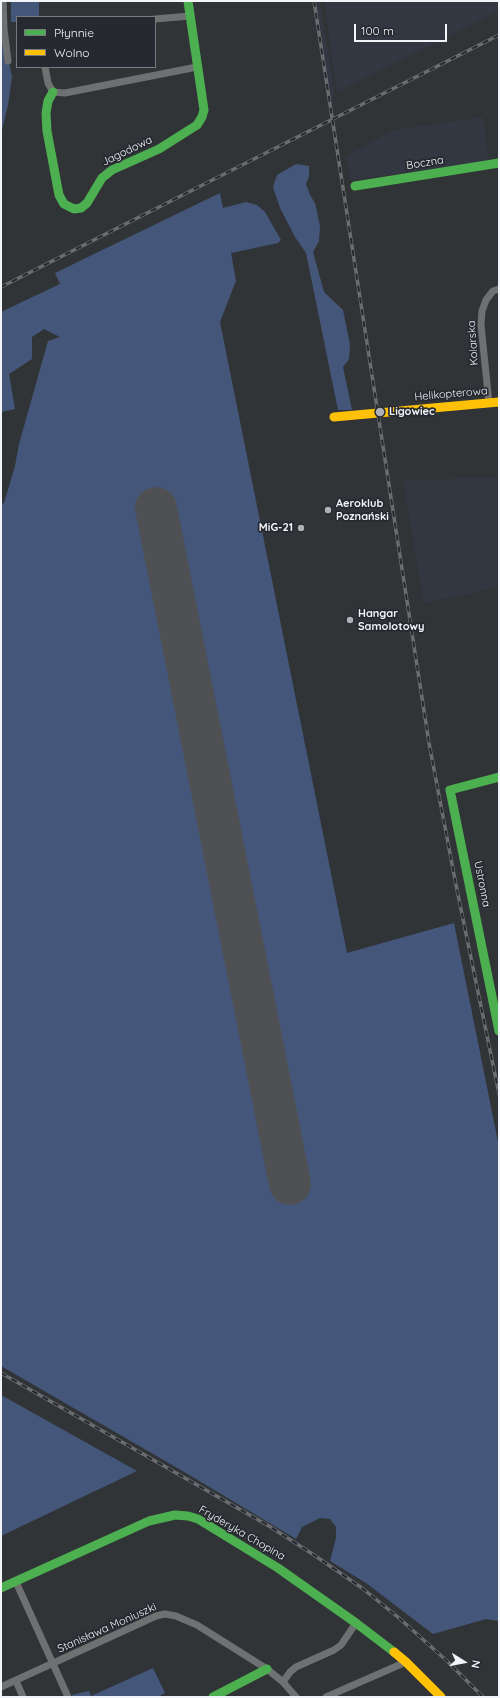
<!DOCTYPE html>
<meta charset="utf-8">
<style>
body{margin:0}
#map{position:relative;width:500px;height:1698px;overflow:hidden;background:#313437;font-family:Quicksand,sans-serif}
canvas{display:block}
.frame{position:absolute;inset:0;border:2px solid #f2f4f9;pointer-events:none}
.legend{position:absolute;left:16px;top:16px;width:140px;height:52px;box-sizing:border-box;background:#26292f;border:1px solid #787a80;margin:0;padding:5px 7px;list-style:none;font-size:12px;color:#f2f4f9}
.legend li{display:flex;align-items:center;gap:8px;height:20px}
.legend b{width:20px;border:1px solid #787a80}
.north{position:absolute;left:444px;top:1642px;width:40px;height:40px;-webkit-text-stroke:3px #26292f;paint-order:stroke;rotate:101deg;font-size:11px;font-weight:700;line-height:16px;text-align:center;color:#f2f4f9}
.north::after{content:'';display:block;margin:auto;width:14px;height:18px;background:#f2f4f9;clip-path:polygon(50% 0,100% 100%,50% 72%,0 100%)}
.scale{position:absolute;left:354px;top:24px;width:93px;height:18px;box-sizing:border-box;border:2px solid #f2f4f9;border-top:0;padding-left:5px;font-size:12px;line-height:14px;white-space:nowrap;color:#f2f4f9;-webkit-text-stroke:3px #26292f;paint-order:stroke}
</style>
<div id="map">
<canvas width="500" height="1698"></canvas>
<div class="frame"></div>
<ul class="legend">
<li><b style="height:5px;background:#4caf50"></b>Płynnie</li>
<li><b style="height:5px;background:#ffc107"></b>Wolno</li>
</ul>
<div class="north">N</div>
<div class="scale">100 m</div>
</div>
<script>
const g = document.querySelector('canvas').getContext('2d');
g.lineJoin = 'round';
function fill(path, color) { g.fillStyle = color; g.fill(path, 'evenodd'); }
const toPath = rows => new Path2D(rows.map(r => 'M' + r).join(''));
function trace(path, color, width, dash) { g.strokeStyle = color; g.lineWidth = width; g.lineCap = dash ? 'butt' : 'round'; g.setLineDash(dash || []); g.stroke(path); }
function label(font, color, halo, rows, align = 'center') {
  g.font = font + ' Quicksand,sans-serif'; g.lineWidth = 3.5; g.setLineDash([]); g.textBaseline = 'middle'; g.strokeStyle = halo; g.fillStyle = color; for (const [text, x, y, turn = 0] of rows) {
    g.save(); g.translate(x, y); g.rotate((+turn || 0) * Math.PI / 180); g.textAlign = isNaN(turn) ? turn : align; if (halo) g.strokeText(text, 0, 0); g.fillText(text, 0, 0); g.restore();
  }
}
fill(toPath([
 [312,1,320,1,335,96,327,100],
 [324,1,499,1,499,11,337,92],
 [483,117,489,161,351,180,346,156,394,130],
 [499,477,499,587,424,603,403,481]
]), '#323742');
fill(toPath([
 [11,1,39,1,39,17,17,17,17,22,11,22],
 [5,42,12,77,8,105,1,134,1,43],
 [296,164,309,166,309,176,306,184,310,195,315,203,320,226,319,241,313,252,324,292,343,310,350,345,349,359,343,367,352,410,338,410,306,253,295,237,280,208,273,187,277,175],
 [220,193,223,208,246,202,257,205,265,212,281,240,278,243,231,253,236,281,220,322,347,953,454,923,499,1147,499,1621,486,1619,433,1634,366,1583,330,1561,336,1538,336,1527,330,1519,320,1518,302,1527,296,1539,186,1473,1,1366,1,505,4,503,15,466,19,444,48,341,60,337,44,329,32,337,32,359,9,374,15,409,1,412,1,312,60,284,55,273],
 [1,1395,137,1471,1,1536],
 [153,1668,165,1693,158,1697,73,1697,72,1695,89,1691,91,1696]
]), '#44577a');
trace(toPath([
 [156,508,290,1184]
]), '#4e5053', 42);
trace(toPath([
 [3,1,4,29,8,61],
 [155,19,190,16],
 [45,67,48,83,53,92,65,93,197,67],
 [489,403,481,325,482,311,486,300,493,291,499,289],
 [16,1582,68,1697],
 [16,1681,23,1697],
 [283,1682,290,1672,296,1667,334,1650,341,1645,356,1623],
 [1,1687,156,1616,165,1614,176,1616,197,1625,267,1669,283,1682,296,1697],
 [326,1697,406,1662]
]), '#6e7072', 7);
trace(toPath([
 [53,92,48,101,46,113,47,131,59,195,64,204,74,209,81,208,87,203,102,178,112,170,159,149,197,125,202,117,204,110,188,1],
 [355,186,499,163],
 [499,777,450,790,499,1031],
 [1,1588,149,1521,175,1515,188,1516,198,1519,278,1568,356,1623,394,1652],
 [213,1697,267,1669]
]), '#4caf50', 9);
trace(toPath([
 [334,417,499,402],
 [394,1652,406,1662,441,1697]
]), '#ffc107', 9);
const rail = toPath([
 [314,1,429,743,456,885,499,1094],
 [1,287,499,35],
 [1,1373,269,1526,314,1555,362,1588,399,1618,447,1661,483,1697]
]);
trace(rail, '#6a6c6f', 3.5);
trace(rail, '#26292f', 2, [6]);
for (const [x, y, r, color] of [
 [380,412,5,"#aeb1b5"],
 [328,510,4,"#aeb1b5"],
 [301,528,4,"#aeb1b5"],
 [350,620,4,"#aeb1b5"]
]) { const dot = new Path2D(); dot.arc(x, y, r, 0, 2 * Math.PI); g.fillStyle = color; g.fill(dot); trace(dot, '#26292f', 1.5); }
label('11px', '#f2f4f9', '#26292f', [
 ["Jagodowa",127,151,-26],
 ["Boczna",425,163,-9],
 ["Kolarska",473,343,-94],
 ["Helikopterowa",451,394,-5],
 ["Ustronna",482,884,79],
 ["Fryderyka Chopina",242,1533,30],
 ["Stanisława Moniuszki",107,1628,-24]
]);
label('bold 11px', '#f2f4f9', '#26292f', [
 ["Ligowiec",389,412],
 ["Aeroklub",336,504],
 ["Poznański",336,517],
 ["MiG-21",293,528,"right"],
 ["Hangar",358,614],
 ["Samolotowy",358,627]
], 'left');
</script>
